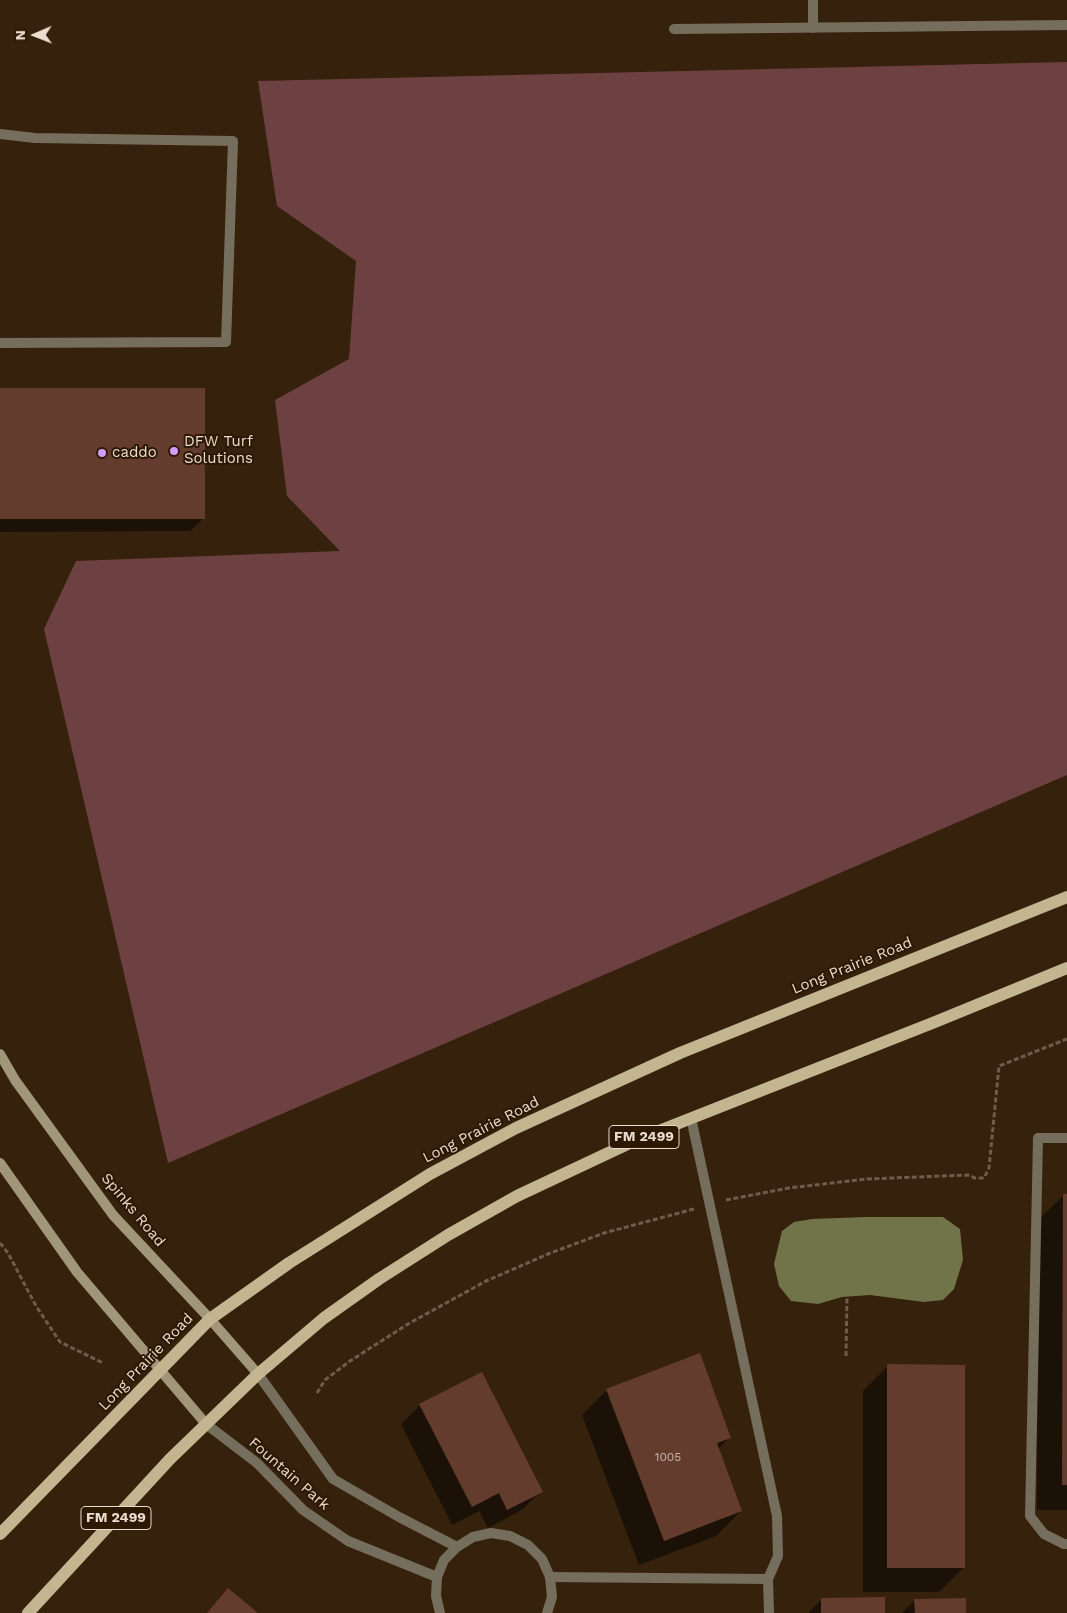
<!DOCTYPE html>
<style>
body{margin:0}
#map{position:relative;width:1067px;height:1613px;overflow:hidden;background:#36210c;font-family:"Work Sans",sans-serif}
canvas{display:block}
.north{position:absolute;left:10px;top:10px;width:50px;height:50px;-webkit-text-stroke:4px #2c1803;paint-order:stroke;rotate:269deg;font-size:14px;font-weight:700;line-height:20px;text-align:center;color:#ebdcd0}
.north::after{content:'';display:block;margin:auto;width:18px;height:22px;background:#ebdcd0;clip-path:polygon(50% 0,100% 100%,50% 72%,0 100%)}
</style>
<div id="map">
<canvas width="1067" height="1613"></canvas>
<div class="north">N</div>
</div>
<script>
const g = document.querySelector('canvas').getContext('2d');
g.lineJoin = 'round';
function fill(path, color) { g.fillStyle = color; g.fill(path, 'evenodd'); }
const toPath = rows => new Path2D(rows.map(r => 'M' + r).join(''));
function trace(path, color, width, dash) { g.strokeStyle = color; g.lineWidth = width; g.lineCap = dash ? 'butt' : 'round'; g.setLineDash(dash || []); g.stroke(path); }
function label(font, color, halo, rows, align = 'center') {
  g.font = font + ' "Work Sans",sans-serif'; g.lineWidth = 4; g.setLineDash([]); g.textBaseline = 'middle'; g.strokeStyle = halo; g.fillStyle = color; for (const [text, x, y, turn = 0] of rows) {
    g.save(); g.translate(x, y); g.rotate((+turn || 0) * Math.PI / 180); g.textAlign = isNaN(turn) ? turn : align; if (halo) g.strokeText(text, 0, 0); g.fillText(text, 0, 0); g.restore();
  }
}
fill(toPath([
 [1067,62,1067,775,168,1163,44,629,76,561,340,551,287,496,275,400,349,359,356,261,277,206,258,81]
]), '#6d4142');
fill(toPath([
 [866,1217,943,1217,960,1229,963,1260,954,1289,943,1300,924,1302,870,1295,842,1297,818,1304,791,1301,779,1286,774,1264,782,1231,794,1222,812,1219]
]), '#717449');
fill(toPath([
 [0,389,203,519,190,531,0,532],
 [1064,1195,1067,1195,1067,1510,1037,1510,1038,1220],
 [888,1366,964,1567,939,1592,863,1592,863,1391],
 [607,1390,730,1437,718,1449,741,1511,716,1536,639,1565,582,1415],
 [420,1405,541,1491,522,1510,488,1528,479,1511,452,1525,401,1424],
 [822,1599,884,1613,808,1613],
 [915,1600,965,1613,902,1613]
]), '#0007');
fill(toPath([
 [0,388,205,388,205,519,0,519],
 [1063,1194,1067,1194,1067,1485,1062,1485],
 [700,1353,731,1438,717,1443,742,1511,664,1541,606,1389],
 [887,1364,965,1365,965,1568,887,1568],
 [482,1372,543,1492,507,1510,499,1493,472,1507,419,1404],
 [228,1588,258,1613,207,1613],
 [885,1597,885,1613,821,1613,821,1598],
 [966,1598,966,1613,915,1613,914,1599]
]), '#633c2d');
trace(toPath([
 [726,1200,789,1188,866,1179,968,1175,975,1178,984,1178,989,1168,999,1066,1067,1039],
 [0,1243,8,1253,36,1306,60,1342,103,1363],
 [846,1356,847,1296],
 [317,1393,325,1380,350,1361,408,1324,486,1281,548,1254,604,1233,694,1209]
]), '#6f5c49', 3, [5, 2.5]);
trace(toPath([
 [813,0,813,28],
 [0,134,35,138,233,141,226,342,0,343],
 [1067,1138,1038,1138,1030,1516,1044,1534,1064,1544,1067,1544],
 [550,1577,768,1579,778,1556,777,1516,691,1118],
 [768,1579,769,1613]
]), '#756e5c', 10);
trace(toPath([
 [674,29,1067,25],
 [258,1374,333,1479,399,1517,457,1547],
 [206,1424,257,1463,303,1510,348,1541,437,1577],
 [440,1613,436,1596,437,1577,444,1560,457,1547,473,1537,491,1533,510,1536,528,1545,542,1559,550,1577,552,1597,547,1613]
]), '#756e5c', 10);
trace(toPath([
 [0,1054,15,1080,113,1215,210,1319,258,1374],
 [0,1163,77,1272,206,1424]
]), '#a2967a', 10);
trace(toPath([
 [0,1534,210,1319,289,1263,430,1174,516,1128,680,1053,1067,897],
 [28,1613,170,1459,258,1374,324,1318,379,1279,448,1235,517,1196,636,1140,935,1022,1067,968]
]), '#c4b591', 12);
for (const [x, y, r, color] of [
 [174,451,5,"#d29dfd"],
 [102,453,5,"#d29dfd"]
]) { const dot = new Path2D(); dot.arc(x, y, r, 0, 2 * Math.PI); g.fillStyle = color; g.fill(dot); trace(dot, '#2c1803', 2); }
label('12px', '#c9b4a7', null, [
 ["1005",668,1457]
]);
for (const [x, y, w] of [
 [644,1137,70],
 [116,1518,70]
]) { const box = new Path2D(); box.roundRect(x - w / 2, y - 11.5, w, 23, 4); g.fillStyle = '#2c1803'; g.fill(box); trace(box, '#ebdcd0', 1); }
label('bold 14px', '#ebdcd0', null, [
 ["FM 2499",644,1137],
 ["FM 2499",116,1518]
]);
label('15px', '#ebdcd0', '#2c1803', [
 ["DFW Turf",184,442],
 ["Solutions",184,459],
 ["caddo",112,453]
], 'left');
label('15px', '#ebdcd0', '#2c1803', [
 ["Long Prairie Road",852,966,-22],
 ["Long Prairie Road",481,1130,-27],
 ["Spinks Road",133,1210,50],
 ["Long Prairie Road",146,1362,-46],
 ["Fountain Park",289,1474,41]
]);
</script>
